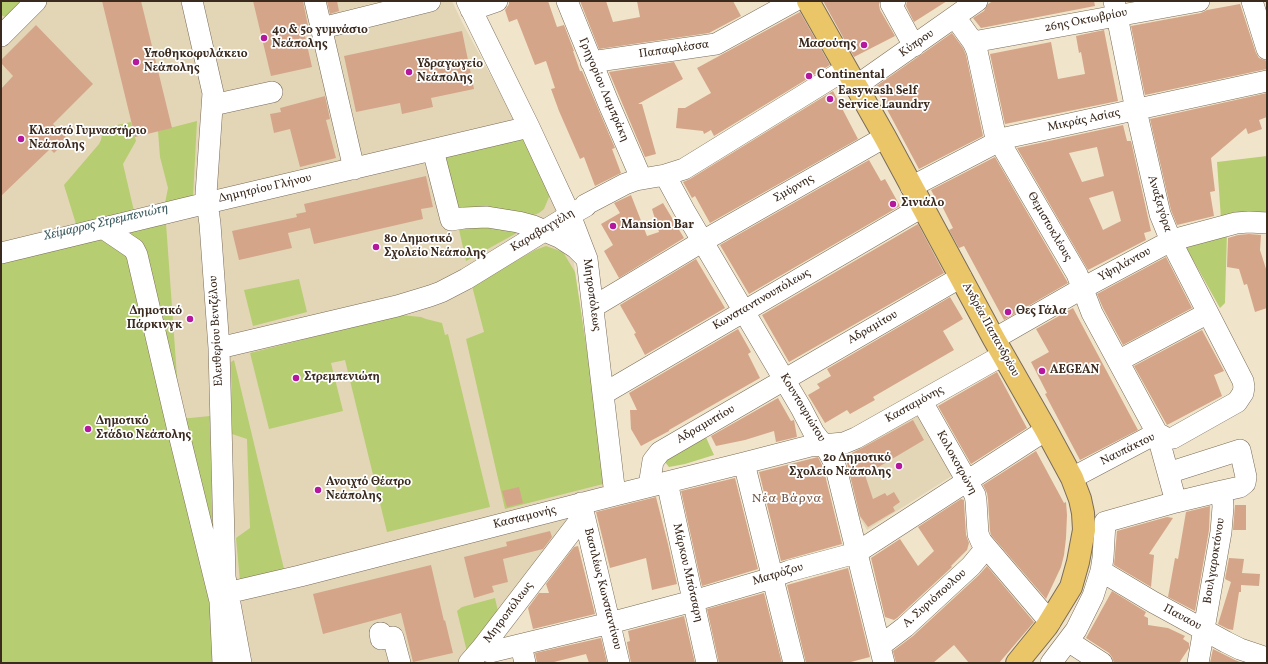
<!DOCTYPE html>
<meta charset="utf-8">
<style>
body{margin:0}
#map{position:relative;width:1268px;height:664px;overflow:hidden;background:#f0e5ca;font-family:Vollkorn,serif}
canvas{display:block}
.frame{position:absolute;inset:0;border:2px solid #3b2a1e;pointer-events:none}
</style>
<div id="map">
<canvas width="1268" height="664"></canvas>
<div class="frame"></div>
</div>
<script>
const g = document.querySelector('canvas').getContext('2d');
g.lineJoin = 'round';
function fill(path, color) { g.fillStyle = color; g.fill(path, 'evenodd'); }
const toPath = rows => new Path2D(rows.map(r => 'M' + r).join(''));
function trace(path, color, width, dash) { g.strokeStyle = color; g.lineWidth = width; g.lineCap = dash ? 'butt' : 'round'; g.setLineDash(dash || []); g.stroke(path); }
function label(font, color, halo, rows, align = 'center') {
  g.font = font + ' Vollkorn,serif'; g.lineWidth = 3.5; g.setLineDash([]); g.textBaseline = 'middle'; g.strokeStyle = halo; g.fillStyle = color; for (const [text, x, y, turn = 0] of rows) {
    g.save(); g.translate(x, y); g.rotate((+turn || 0) * Math.PI / 180); g.textAlign = isNaN(turn) ? turn : align; if (halo) g.strokeText(text, 0, 0); g.fillText(text, 0, 0); g.restore();
  }
}
fill(toPath([
 [1,1,452,1,462,22,524,137,571,239,575,272,607,483,461,663,1,663],
 [921,414,955,474,867,530,859,516,846,456]
]), '#e3d6b7');
fill(toPath([
 [1,1,24,1,8,18,1,15],
 [197,121,193,197,165,203,168,188,160,157,158,131],
 [131,122,136,141,123,164,134,211,76,224,64,185,99,144,101,140,103,128],
 [524,137,549,189,549,197,544,209,539,213,534,215,455,214,442,158],
 [1267,156,1267,213,1221,219,1217,162],
 [166,223,180,419,210,416,213,551,121,233],
 [458,225,524,229,466,261],
 [1227,233,1225,303,1220,308,1184,244],
 [110,237,133,251,214,596,218,663,1,663,1,263],
 [546,246,563,252,575,272,607,483,505,509,466,339,484,332,472,286,535,250],
 [299,279,307,312,253,326,244,290],
 [400,315,421,317,426,319,442,323,445,335,448,334,490,507,387,532,345,360,331,363,343,411,269,429,250,353],
 [234,360,284,569,240,581,236,538,250,528,247,439,232,434,231,362],
 [704,433,714,455,685,464,669,467,665,462,666,457],
 [495,598,499,616,468,656,457,611,462,607]
]), '#b7cd71');
fill(toPath([
 [102,1,141,1,172,128,135,137],
 [253,1,303,1,308,26,303,27,312,67,271,76],
 [327,1,337,1,339,11,330,14],
 [509,1,548,1,557,27,564,25,574,51,573,51,580,71,582,71,615,148,612,149,621,173,595,186,584,157,580,159,559,111,551,89,555,88,546,61,535,65,517,19,509,22,505,10,509,4],
 [580,1,606,1,613,22,640,17,637,1,733,1,741,16,709,33,599,49],
 [823,1,880,1,879,5,880,10,895,36,854,57],
 [907,1,947,1,914,22,906,6],
 [993,1,1094,1,1095,6,981,28,973,18,984,11,988,4],
 [1240,4,1256,53,1259,58,1267,61,1267,69,1145,95,1131,26,1201,13,1207,10],
 [800,12,830,65,714,136,711,130,704,134,703,131,676,128,678,108,685,108,711,93,697,68],
 [36,25,93,84,53,124,68,139,54,153,50,149,1,196,1,89,13,76,1,63,1,60],
 [1104,30,1118,101,1005,124,990,54,1051,42,1058,79,1085,74,1081,52,1079,53,1076,36],
 [462,31,474,89,431,98,433,107,402,114,400,103,356,112,344,56],
 [952,33,963,48,966,55,983,136,919,169,875,87],
 [674,62,683,79,638,104,642,104,656,154,645,157,609,72],
 [833,91,858,139,710,223,695,196,692,198,683,182,690,179],
 [1267,93,1267,117,1259,120,1262,129,1248,134,1246,128,1211,158,1215,191,1210,192,1214,216,1177,225,1171,210,1150,119],
 [325,96,330,119,326,120,336,158,300,167,290,129,274,133,270,114,281,112,280,108],
 [1123,125,1127,141,1131,141,1151,231,1144,233,1146,240,1088,270,1017,148],
 [1097,147,1104,176,1082,182,1069,153],
 [1113,191,1121,221,1103,230,1089,198],
 [995,157,1068,283,1004,320,964,246,959,248,949,230,953,228,940,202,938,203,931,190],
 [869,160,881,181,885,179,900,206,749,294,720,245],
 [426,176,433,207,421,209,423,219,314,244,310,228,288,233,292,248,239,260,232,231,297,217,296,214,306,212,304,204],
 [631,195,647,236,659,232,652,209,663,203,684,238,619,278,604,251,613,245,601,224,620,213,614,203],
 [918,224,944,273,789,362,762,315],
 [1249,234,1261,235,1260,250,1267,272,1267,308,1255,312,1247,284,1244,285,1239,269,1227,267,1228,238,1238,235],
 [1166,257,1192,308,1123,345,1103,308,1097,294],
 [696,259,725,308,645,355,634,334,636,333,620,305],
 [950,297,963,319,943,331,954,350,873,397,875,400,850,414,847,410,825,423,808,395,820,388,817,384,831,376,827,369],
 [1073,308,1138,430,1080,460,1045,394,1047,393,1031,362,1049,352,1036,329],
 [738,329,751,352,748,354,760,378,669,430,669,431,641,446,631,429,630,410,637,410,629,393],
 [1202,330,1224,371,1214,375,1222,396,1167,425,1134,366],
 [997,372,1027,428,971,464,938,406],
 [778,398,791,421,794,420,797,437,776,442,774,431,745,440,716,446,711,436],
 [913,420,924,440,865,475,873,499,885,493,887,496,894,492,900,502,893,507,895,511,868,527,860,516,846,459,853,455,852,453,862,448],
 [1036,451,1064,503,1066,502,1067,515,1066,538,1064,555,1061,567,1046,599,991,535,990,531,988,499,987,493,983,485],
 [818,457,823,467,826,479,842,544,781,561,759,472],
 [735,478,758,569,702,586,681,491],
 [519,487,523,503,507,507,502,491],
 [656,497,668,544,677,584,652,590,646,558,610,568,596,512],
 [961,499,964,500,964,502,966,535,969,543,967,550,951,566,952,567,897,618,894,620,885,617,871,558,900,539,918,566,934,551,918,527],
 [1235,505,1246,505,1246,530,1233,530],
 [1210,506,1209,530,1195,611,1168,597,1175,558,1178,559,1186,512],
 [1167,517,1173,518,1149,554,1154,555,1151,587,1114,565,1117,531],
 [550,531,552,537,543,549,503,559,508,582,492,586,494,592,474,598,464,557,507,546,506,542],
 [578,546,595,614,533,629,528,608,539,593,549,593,546,584,574,547],
 [1229,558,1244,559,1242,573,1260,574,1259,586,1241,585,1241,592,1239,592,1233,630,1228,629,1218,624,1231,582,1225,579],
 [431,565,444,621,445,620,453,653,413,662,401,613,323,634,313,594],
 [987,566,1034,622,999,663,969,663,954,645,933,663,896,663,893,651,913,636,979,575],
 [848,568,870,657,847,663,806,663,787,585],
 [1112,591,1146,612,1144,616,1148,618,1148,625,1168,628,1185,636,1183,639,1189,643,1189,648,1179,663,1114,663,1112,657,1109,653,1086,638],
 [764,593,782,663,719,663,707,609],
 [684,616,695,663,631,663,627,643,627,642,630,641,628,631],
 [601,638,607,663,589,663,586,654,550,663,537,663,535,653],
 [1213,649,1235,660,1242,663,1210,663]
]), '#d5a589');
const minor = toPath([
 [192,1,213,93,206,194,210,224,219,348,225,577,241,663],
 [315,1,354,169],
 [467,1,529,127,570,215,587,259,615,495],
 [567,1,608,102,641,178],
 [895,1,891,4,914,46],
 [1114,1,1136,110,1160,214,1171,241,1243,381,1244,387,1243,393,1237,402,1173,438,1168,439,1157,433],
 [1252,1,1267,49],
 [471,10,497,1],
 [955,17,973,42,977,51,995,134,1077,274,1092,313,1157,433,1176,502,1222,491,1223,507,1221,532,1198,663],
 [322,28,430,1],
 [1,36,36,1],
 [973,42,1199,1],
 [591,62,716,44,794,1],
 [856,86,977,1],
 [213,105,272,92],
 [433,150,451,220,464,218,487,217,518,222,533,226,559,237,576,248,585,257],
 [665,175,684,210,801,408,814,433,828,451,834,462,838,476,884,663],
 [911,187,1005,138,1267,81],
 [103,228,134,249,137,255,177,426,220,601,223,663],
 [1,253,207,203,529,127],
 [593,307,703,241,885,137],
 [994,339,1083,288,1165,244,1180,238,1236,223,1249,222,1267,223],
 [219,348,397,306,430,296,441,292,466,279,570,215,586,206,585,205,625,184,636,180,665,175,684,169,846,69],
 [1118,361,1208,313],
 [603,394,922,207],
 [922,402,975,495,976,501,978,534,981,541,1050,622],
 [744,463,794,663],
 [1168,473,1240,450,1246,477,1245,483,1240,487,1222,491],
 [1072,478,1157,433],
 [667,482,707,663],
 [649,486,653,461,660,452,961,277],
 [584,515,619,663],
 [1101,571,1153,602,1226,642,1240,649,1267,658],
 [227,593,300,576,615,495,744,463,810,446,844,443,856,438,1003,355],
 [381,633,380,633,381,639,393,637,400,663],
 [1068,641,1102,663],
 [521,645,525,663],
 [880,646,905,627,971,566,986,548],
 [482,648,490,652,610,623,693,601,765,580,789,571,856,553,1046,430],
 [469,663,482,648,584,515,581,503],
 [1051,663,1076,630,1093,596,1101,571,1103,558,1105,522,1176,502]
]);
const major = toPath([
 [808,1,885,137,994,339,1046,430,1072,478,1080,499,1083,513,1084,530,1078,562,1071,587,1047,626,1017,663]
]);
trace(minor, '#7a6b5a', 22);
trace(major, '#7a6b5a', 24);
trace(minor, '#fff', 21);
trace(major, '#eac669', 22);
for (const [x, y, r, color] of [
 [264,38,4,"#b5179e"],
 [864,45,4,"#b5179e"],
 [136,62,4,"#b5179e"],
 [409,72,4,"#b5179e"],
 [809,76,4,"#b5179e"],
 [830,99,4,"#b5179e"],
 [21,139,4,"#b5179e"],
 [893,204,4,"#b5179e"],
 [613,226,4,"#b5179e"],
 [376,247,4,"#b5179e"],
 [1008,312,4,"#b5179e"],
 [190,319,4,"#b5179e"],
 [1042,371,4,"#b5179e"],
 [296,378,4,"#b5179e"],
 [88,429,4,"#b5179e"],
 [899,466,4,"#b5179e"],
 [318,490,4,"#b5179e"]
]) { const dot = new Path2D(); dot.arc(x, y, r, 0, 2 * Math.PI); g.fillStyle = color; g.fill(dot); trace(dot, '#fff', 1.5); }
label('12px', '#3b2a1e', '#fff', [
 ["26ης Οκτωβρίου",1086,21,-11],
 ["Κύπρου",917,44,-35],
 ["Παπαφλέσσα",674,50,-8],
 ["Γρηγορίου Λαμπράκη",603,90,67],
 ["Μικράς Ασίας",1084,121,-12],
 ["Δημητρίου Γλήνου",265,189,-13],
 ["Σμύρνης",794,189,-30],
 ["Αναξαγόρα",1159,204,73],
 ["Θεμιστοκλέους",1049,227,60],
 ["Καραβαγγέλη",543,231,-31],
 ["Υψηλάντου",1125,265,-29],
 ["Μητροπόλεως",591,295,82],
 ["Κωνσταντινουπόλεως",762,300,-30],
 ["Αδραμίτου",873,328,-30],
 ["Ανδρέα Παπανδρέου",990,330,61],
 ["Ελευθερίου Βενιζέλου",217,331,-93],
 ["Κασταμόνης",915,405,-29],
 ["Κουντουριώτου",802,408,59],
 ["Αδραμυττίου",706,425,-30],
 ["Ναυπάκτου",1128,450,-26],
 ["Κολοκοτρώνη",956,463,61],
 ["Κασταμονής",525,518,-14],
 ["Βουλγαροκτόνου",1215,561,-81],
 ["Μάρκου Μπότσαρη",687,573,77],
 ["Ματρόζου",778,575,-17],
 ["Βασιλέως Κωνσταντίνου",602,589,76],
 ["Α. Συριόπουλου",935,599,-42],
 ["Μητροπόλεως",509,613,-53],
 ["Παυαου",1182,618,28]
]);
label('bold 12px', '#3b2a1e', '#fff', [
 ["4ο & 5ο γυμνάσιο",272,31],
 ["Νεάπολης",272,45],
 ["Μασούτης",856,45,"right"],
 ["Υποθηκοφυλάκειο",144,55],
 ["Νεάπολης",144,69],
 ["Υδραγωγείο",417,65],
 ["Νεάπολης",417,79],
 ["Continental",817,76],
 ["Easywash Self",838,92],
 ["Service Laundry",838,106],
 ["Κλειστό Γυμναστήριο",29,132],
 ["Νεάπολης",29,146],
 ["Σινιάλο",901,204],
 ["Mansion Bar",621,226],
 ["8ο Δημοτικό",384,240],
 ["Σχολείο Νεάπολης",384,254],
 ["Δημοτικό",182,312,"right"],
 ["Πάρκινγκ",182,326,"right"],
 ["Θες Γάλα",1016,312],
 ["AEGEAN",1050,371],
 ["Στρεμπενιώτη",304,378],
 ["Δημοτικό",96,422],
 ["Στάδιο Νεάπολης",96,436],
 ["2ο Δημοτικό",891,459,"right"],
 ["Σχολείο Νεάπολης",891,473,"right"],
 ["Ανοιχτό Θέατρο",326,483],
 ["Νεάπολης",326,497]
], 'left');
label('italic 13px', '#415f63', '#fff', [
 ["Χείμαρρος Στρεμπενιώτη",106,223,-13]
]);
g.letterSpacing = '1px';
label('13px', '#715543', '#fff', [
 ["Νέα Βάρνα",787,500]
]);
g.letterSpacing = '0px';
</script>
